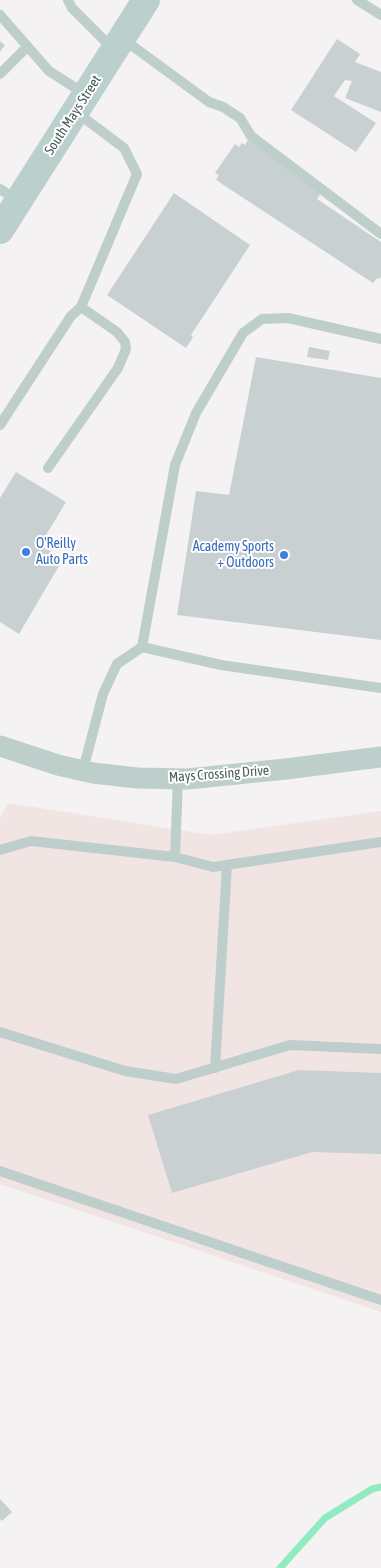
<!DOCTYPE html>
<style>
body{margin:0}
canvas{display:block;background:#f4f2f3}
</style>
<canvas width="381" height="1568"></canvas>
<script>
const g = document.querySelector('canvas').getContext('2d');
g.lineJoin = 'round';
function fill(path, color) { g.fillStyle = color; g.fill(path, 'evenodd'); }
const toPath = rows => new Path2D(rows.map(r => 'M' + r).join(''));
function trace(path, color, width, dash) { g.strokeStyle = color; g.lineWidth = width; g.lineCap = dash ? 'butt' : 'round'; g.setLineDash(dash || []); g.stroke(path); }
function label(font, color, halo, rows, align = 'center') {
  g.font = font + ' "Asap Condensed",sans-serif'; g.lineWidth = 4; g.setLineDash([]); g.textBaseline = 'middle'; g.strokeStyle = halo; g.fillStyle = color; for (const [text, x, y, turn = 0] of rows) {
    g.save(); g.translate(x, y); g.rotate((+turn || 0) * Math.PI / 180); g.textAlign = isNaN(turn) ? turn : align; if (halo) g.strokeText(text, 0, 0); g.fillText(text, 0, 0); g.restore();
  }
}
fill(toPath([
 [8,803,211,835,381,811,381,1312,0,1184,0,818]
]), '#f1e5e4');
trace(toPath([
 [280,1568,325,1518,372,1489,381,1487]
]), '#90ebc1', 7);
fill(toPath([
 [337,39,360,54,355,62,381,72,381,112,345,98,352,81,345,80,334,96,376,123,356,152,291,110],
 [0,41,5,45,0,52],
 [248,140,320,188,321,193,317,199,381,242,381,277,379,279,377,278,373,283,216,180,219,175,215,173,235,144,239,147,242,143,245,145],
 [174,193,250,245,191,335,193,337,186,348,107,295],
 [309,347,330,351,328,360,307,357],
 [256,357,381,378,381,640,177,615,196,491,229,495],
 [16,472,66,502,40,545,63,559,19,634,0,622,0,498],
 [299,1070,381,1073,381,1154,312,1152,172,1193,148,1115],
 [0,1499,12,1512,2,1521,0,1519]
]), '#c9d0d1');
trace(toPath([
 [68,0,72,8,114,50],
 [357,0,381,15],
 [0,15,49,71,85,94],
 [123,39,209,102,223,107,240,118,251,136,381,234],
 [0,74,27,47],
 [0,189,17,200],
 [0,425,71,316,81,307,137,174,124,148,76,112],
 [48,468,118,368,126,349,125,342,117,332,81,307],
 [142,647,175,465,196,413,243,333,262,319,288,318,381,339],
 [83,770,103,694,117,664,142,647,221,665,381,688],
 [0,850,31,841,175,857,213,867,381,842],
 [175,857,178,779],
 [0,1032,125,1071,176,1079,290,1045,381,1049],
 [215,1068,227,865],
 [0,1171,381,1300]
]), '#bececb', 10);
trace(toPath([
 [0,746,58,765,93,773,137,778,187,779,286,769,381,757]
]), '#bececb', 21);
trace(toPath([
 [0,230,146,0]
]), '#bbd0cc', 28);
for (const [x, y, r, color] of [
 [26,552,5,"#3f7fe0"],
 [284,555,5,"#3f7fe0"]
]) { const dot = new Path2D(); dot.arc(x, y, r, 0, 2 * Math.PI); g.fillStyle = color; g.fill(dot); trace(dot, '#fff', 2); }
label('14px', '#4a5f5b', '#fff', [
 ["South Mays Street",73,115,-57],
 ["Mays Crossing Drive",219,774,-4]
]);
label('14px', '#366cbe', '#fff', [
 ["O'Reilly",36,544],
 ["Auto Parts",36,560],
 ["Academy Sports",274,547,"right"],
 ["+ Outdoors",274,563,"right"]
], 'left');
</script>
